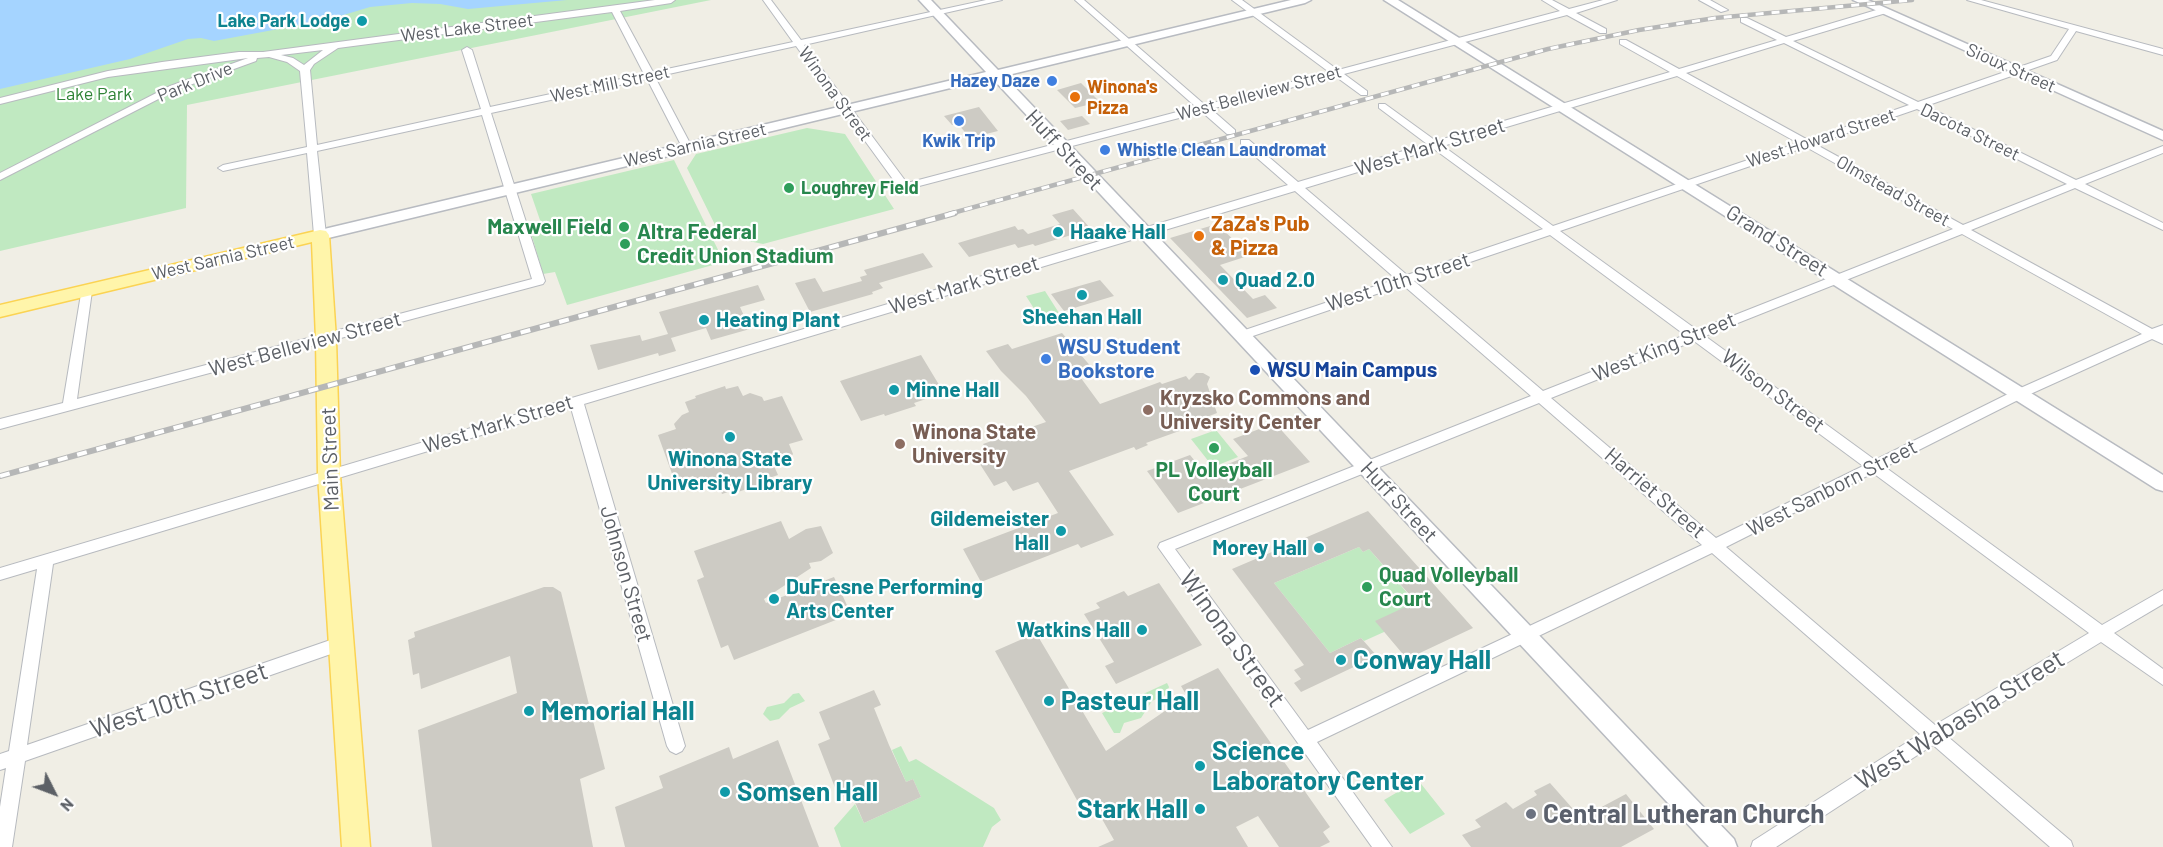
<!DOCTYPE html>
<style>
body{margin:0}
#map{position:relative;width:2163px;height:847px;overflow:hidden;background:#f0eee5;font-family:Barlow,sans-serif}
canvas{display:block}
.north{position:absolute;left:24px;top:763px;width:60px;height:60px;-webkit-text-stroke:4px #fff;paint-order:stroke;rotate:132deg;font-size:16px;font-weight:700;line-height:24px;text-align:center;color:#5c6066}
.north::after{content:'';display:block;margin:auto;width:21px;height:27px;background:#5c6066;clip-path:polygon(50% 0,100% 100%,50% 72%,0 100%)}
</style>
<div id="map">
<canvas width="2163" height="847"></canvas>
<div class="north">N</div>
</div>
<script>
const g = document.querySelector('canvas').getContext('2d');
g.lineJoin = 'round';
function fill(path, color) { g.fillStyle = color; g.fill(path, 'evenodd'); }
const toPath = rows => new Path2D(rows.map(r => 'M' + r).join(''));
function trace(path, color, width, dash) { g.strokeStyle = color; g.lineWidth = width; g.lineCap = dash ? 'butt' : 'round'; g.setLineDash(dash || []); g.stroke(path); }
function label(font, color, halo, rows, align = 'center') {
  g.font = font + ' Barlow,sans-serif'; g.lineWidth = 4.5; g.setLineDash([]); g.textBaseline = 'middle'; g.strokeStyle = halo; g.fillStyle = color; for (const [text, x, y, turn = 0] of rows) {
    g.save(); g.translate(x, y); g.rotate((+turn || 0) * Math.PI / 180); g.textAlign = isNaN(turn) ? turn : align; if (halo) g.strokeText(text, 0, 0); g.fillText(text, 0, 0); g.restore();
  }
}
fill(toPath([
 [0,0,711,0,187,105,186,208,0,251],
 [807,128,845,134,894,209,763,244,720,235,687,168,696,154],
 [674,160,724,262,567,305,555,272,543,274,529,226,541,223,531,194],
 [1045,291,1059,313,1040,318,1026,296],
 [1216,430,1238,457,1213,467,1191,439],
 [1359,547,1363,552,1369,549,1416,603,1384,632,1364,641,1361,638,1330,653,1274,583],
 [1167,683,1169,687,1166,695,1152,701,1141,718,1124,723,1120,733,1114,733,1102,713],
 [799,693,805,701,790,708,779,719,770,721,763,714,767,707,784,703,793,694],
 [901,746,909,762,916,759,994,808,1001,820,992,827,983,847,841,847,834,828,855,804,864,823,921,797,913,779,906,782,892,750],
 [1418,780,1445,814,1410,834,1384,800]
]), '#c0e9c1');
fill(toPath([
 [0,0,567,0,468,9,440,4,412,3,370,7,327,20,214,41,201,38,188,39,130,59,0,89]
]), '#a5d4ff');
fill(toPath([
 [1081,83,1100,102,1075,108,1057,90],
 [979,107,998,131,970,138,958,124,952,125,944,116],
 [1082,116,1090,124,1068,130,1060,121],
 [1073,209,1091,229,1035,246,1033,244,1018,248,1015,244,969,257,958,243,1015,226,1018,230,1023,229,1028,234,1060,224,1052,215],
 [1217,224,1239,245,1246,243,1257,253,1220,265,1253,299,1265,295,1277,308,1247,318,1170,238],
 [923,253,933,267,879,283,883,288,872,292,873,294,810,312,795,283,815,278,823,292,862,281,860,277,867,275,864,270],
 [1100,280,1114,296,1064,311,1051,294],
 [758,285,765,300,740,307,750,329,711,340,706,328,671,338,676,351,659,356,658,353,598,370,590,345,640,335,642,341,668,334,659,312],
 [1062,333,1093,369,1078,374,1100,404,1160,382,1162,384,1186,376,1189,380,1196,373,1203,373,1210,377,1207,384,1217,413,1194,422,1196,425,1146,443,1148,445,1136,450,1134,447,1069,471,1114,535,1081,548,1078,544,981,582,963,549,1058,513,1038,482,1013,491,1006,481,994,486,976,458,990,453,983,444,1046,422,1026,396,1001,371,986,351,1008,344,1012,349],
 [921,355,944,393,914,403,916,406,885,416,884,414,861,421,840,381],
 [725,386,726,389,738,386,743,396,750,393,762,397,764,401,782,396,803,440,789,444,793,454,788,461,774,466,778,475,766,479,767,482,735,493,734,490,722,494,717,482,709,485,695,481,693,476,675,482,658,435,676,429,674,424,682,415,689,412,685,402,696,398,695,396],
 [1275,423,1310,462,1178,513,1147,471,1190,455,1205,473,1248,456,1233,439],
 [1368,511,1473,628,1407,659,1375,621,1416,602,1369,549,1363,552,1359,547,1274,583,1330,653,1361,638,1377,656,1301,692,1294,683,1301,679,1294,670,1304,665,1232,569],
 [781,521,789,539,806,529,821,526,833,553,821,561,809,563,811,568,764,599,766,603,834,577,851,614,734,660,728,645,721,648,697,580,704,577,694,551],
 [1159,583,1202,645,1116,684,1105,666,1114,662,1084,614,1100,608,1096,603,1124,591,1128,596],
 [544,587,553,587,561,592,605,769,580,779,593,847,432,847,418,730,517,693,510,656,421,689,419,673,413,675,408,640,415,637,414,632],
 [1036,633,1106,751,1187,696,1181,686,1218,668,1330,827,1323,832,1330,842,1320,847,1279,847,1258,816,1236,827,1248,847,1098,847,1114,840,1098,812,1091,816,1081,800,1078,802,995,651],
 [874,690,881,705,874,708,889,745,906,782,913,779,921,797,864,823,851,793,839,798,818,744,830,739,819,712],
 [778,740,819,847,625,847,615,807,663,788,659,776,729,747,733,759],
 [1550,783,1581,818,1626,794,1654,829,1621,847,1471,847,1462,835,1481,827,1475,820,1506,802,1513,809,1537,795,1534,791]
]), '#cdcbc4');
const street = toPath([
 [655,0,675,0,671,3,620,11,653,72,793,42,763,0,771,0,801,40,986,0,1002,0,804,45,907,183,1196,107,1075,0,1084,0,1205,105,1329,72,1232,0,1242,0,1338,70,1560,11,1542,0,1552,0,1569,9,1603,0,1617,0,1576,13,1606,29,1606,33,1600,33,1567,15,1344,74,1367,91,1367,95,1361,95,1335,76,1211,109,1235,130,1235,134,1227,134,1202,112,904,190,900,189,796,46,655,77,692,147,687,150,682,147,647,79,491,113,545,281,543,284,0,429,0,419,63,403,82,288,86,287,92,291,77,399,532,279,482,115,317,151,326,235,320,238,314,235,307,153,223,171,218,168,223,165,307,147,300,71,287,62,269,57,257,58,256,61,176,90,0,180,0,173,170,86,248,58,108,77,0,104,0,98,108,71,162,62,239,52,263,52,655,0],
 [612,12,644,74,490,107,472,50,467,47,462,50,481,109,317,145,310,70,314,64,338,48,612,12],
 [323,50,304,65,293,58,281,55,323,50],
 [1699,0,1710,0,1728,10,1721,12,1699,0],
 [1967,0,1981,0,2163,49,2163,55,2076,31,2057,60,1926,106,2076,180,2163,146,2163,153,2085,184,2163,223,2163,230,2075,188,1971,230,2152,329,2163,325,2163,344,2152,339,2026,396,1885,467,2102,625,2163,590,2163,604,2114,633,2163,669,2163,685,2101,642,1947,736,2071,841,2073,847,2050,847,1933,745,1776,847,1751,847,1753,841,1920,734,1712,553,1317,742,1392,847,1372,847,1158,547,1160,543,1531,396,1403,285,1247,338,1239,338,1237,335,1239,332,1396,279,1295,191,584,404,685,746,682,751,676,754,670,751,667,746,571,408,53,564,27,745,342,636,348,638,350,643,348,648,25,761,12,847,0,847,0,807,6,768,0,770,0,754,9,751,37,569,0,580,0,568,1288,185,1241,144,1241,140,1249,140,1298,182,1427,144,1379,108,1379,104,1385,104,1436,141,1670,72,1620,44,1620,40,1626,40,1679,69,1777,40,1741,22,1741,18,1747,18,1786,37,1883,8,1886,9,1886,13,1793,41,1918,102,2051,56,2069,29,1967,0],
 [1784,43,1909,105,1808,140,1686,73,1784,43],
 [1677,76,1798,143,1553,226,1443,146,1677,76],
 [1917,109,2067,184,1963,225,1815,144,1917,109],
 [1806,147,1953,229,1697,330,1560,231,1806,147],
 [1434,149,1543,229,1407,275,1305,188,1434,149],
 [1962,234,2142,334,2016,390,1875,460,1705,336,1962,234],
 [1550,235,1685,335,1543,391,1414,281,1550,235],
 [1694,341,1863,466,1716,538,1551,398,1694,341],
 [1539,403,1702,545,1308,730,1175,549,1539,403],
 [1873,473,2089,633,1935,725,1726,547,1873,473]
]);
const secondary = toPath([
 [919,0,931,0,998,70,1291,0,1311,0,1305,3,1004,76,1734,839,1737,847,1709,847,992,78,320,240,312,235,320,230,986,72,919,0],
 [1384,0,1398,0,2163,475,2163,491,2156,489,1384,0],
 [1853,0,1868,0,2163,131,2163,140,1853,0]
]);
const primary = toPath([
 [320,230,326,231,329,235,336,339,340,475,370,847,342,847,318,475,316,339,312,242,0,317,0,305,320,230]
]);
trace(street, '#b7babf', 2);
trace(secondary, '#b8bbc1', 3);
trace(primary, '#fbd353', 3);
fill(street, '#fff');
fill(secondary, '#fff');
fill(primary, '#fff5aa');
const railFar1 = toPath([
 [949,214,1548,49,1639,30,1715,18,1912,0]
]);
const rail = toPath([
 [0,476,955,213]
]);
trace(railFar1, '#b6b7b7', 4.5);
trace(rail, '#b6b7b7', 6);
trace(railFar1, '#fff', 3, [8]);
trace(rail, '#fff', 4, [10]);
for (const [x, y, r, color] of [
 [362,21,6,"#0f9aa8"],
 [1052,81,6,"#3f7fe0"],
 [1075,97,6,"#e8710a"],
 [959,121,6,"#3f7fe0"],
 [1105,150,6,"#3f7fe0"],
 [789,188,6,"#2e9e5b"],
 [624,227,6,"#2e9e5b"],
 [1058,232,6,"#0f9aa8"],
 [1199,236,6,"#e8710a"],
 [625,244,6,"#2e9e5b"],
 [1223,280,6,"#0f9aa8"],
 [1082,295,6,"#0f9aa8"],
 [704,320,6,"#0f9aa8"],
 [1046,359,6,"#3f7fe0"],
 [1255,370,6,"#1a4fb4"],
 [894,390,6,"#0f9aa8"],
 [1148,410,6,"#8d6e63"],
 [730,437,6,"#0f9aa8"],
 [900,444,6,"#8d6e63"],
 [1214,448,6,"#2e9e5b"],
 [1061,531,6,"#0f9aa8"],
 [1319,548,6,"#0f9aa8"],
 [1367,587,6,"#2e9e5b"],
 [774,599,6,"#0f9aa8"],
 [1142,630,6,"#0f9aa8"],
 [1341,660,6,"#0f9aa8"],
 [1049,701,6,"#0f9aa8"],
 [529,711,6,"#0f9aa8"],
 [1200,766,6,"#0f9aa8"],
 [725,792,6,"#0f9aa8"],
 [1200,809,6,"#0f9aa8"],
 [1531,814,6,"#6b7280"]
]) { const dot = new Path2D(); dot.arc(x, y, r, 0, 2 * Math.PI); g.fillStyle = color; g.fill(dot); trace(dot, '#fff', 2); }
label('bold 18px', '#0d838f', '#fff', [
 ["Lake Park Lodge",350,21]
], 'right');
label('18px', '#5c6066', '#fff', [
 ["West Lake Street",467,28,-7],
 ["Sioux Street",2011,68,24],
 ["Park Drive",195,82,-22],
 ["West Mill Street",610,84,-12],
 ["West Belleview Street",1259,93,-15],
 ["Winona Street",835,94,54],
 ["Dacota Street",1970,132,26],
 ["West Howard Street",1821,138,-18],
 ["West Sarnia Street",695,145,-13],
 ["Olmstead Street",1893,191,29],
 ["West Sarnia Street",223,258,-13]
]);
label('bold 18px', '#366cbe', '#fff', [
 ["Hazey Daze",1040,81],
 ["Kwik Trip",959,141,"center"],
 ["Whistle Clean Laundromat",1117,150,"left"]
], 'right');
label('bold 18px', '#c56008', '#fff', [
 ["Winona's",1087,87],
 ["Pizza",1087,108]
], 'left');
label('18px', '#2f8336', '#fff', [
 ["Lake Park",94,94]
]);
label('bold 18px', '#27864d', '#fff', [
 ["Loughrey Field",801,188]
], 'left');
label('21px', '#5c6066', '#fff', [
 ["West Mark Street",1430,147,-17],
 ["Huff Street",1064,150,47],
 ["Grand Street",1777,241,32],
 ["West 10th Street",1398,282,-18],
 ["West Mark Street",964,285,-17],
 ["West Belleview Street",305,344,-15],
 ["West King Street",1664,347,-22],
 ["Wilson Street",1773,391,37],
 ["West Mark Street",498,424,-17],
 ["Main Street",330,459,-92],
 ["West Sanborn Street",1832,488,-27],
 ["Harriet Street",1655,493,41],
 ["Huff Street",1399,502,47],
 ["Johnson Street",626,574,74]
]);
label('bold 21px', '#c56008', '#fff', [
 ["ZaZa's Pub",1211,224],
 ["& Pizza",1211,248]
], 'left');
label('bold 21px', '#27864d', '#fff', [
 ["Maxwell Field",612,227,"right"],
 ["Altra Federal",637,232],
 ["Credit Union Stadium",637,256],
 ["PL Volleyball",1214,470,"center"],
 ["Court",1214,494,"center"],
 ["Quad Volleyball",1379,575],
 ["Court",1379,599]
], 'left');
label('bold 21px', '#0d838f', '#fff', [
 ["Haake Hall",1070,232],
 ["Quad 2.0",1235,280],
 ["Sheehan Hall",1082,317,"center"],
 ["Heating Plant",716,320],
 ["Minne Hall",906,390],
 ["Winona State",730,459,"center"],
 ["University Library",730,483,"center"],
 ["Gildemeister",1049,519,"right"],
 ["Hall",1049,543,"right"],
 ["Morey Hall",1307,548,"right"],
 ["DuFresne Performing",786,587],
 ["Arts Center",786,611],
 ["Watkins Hall",1130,630,"right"]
], 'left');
label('bold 21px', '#366cbe', '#fff', [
 ["WSU Student",1058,347],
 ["Bookstore",1058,371]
], 'left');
label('bold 21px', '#164399', '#fff', [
 ["WSU Main Campus",1267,370]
], 'left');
label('bold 21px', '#785e54', '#fff', [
 ["Kryzsko Commons and",1160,398],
 ["University Center",1160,422],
 ["Winona State",912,432],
 ["University",912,456]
], 'left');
label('26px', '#5c6066', '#fff', [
 ["Winona Street",1232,639,54],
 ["West 10th Street",179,700,-19],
 ["West Wabasha Street",1960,720,-32]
]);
label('bold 26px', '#0d838f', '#fff', [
 ["Conway Hall",1353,660],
 ["Pasteur Hall",1061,701],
 ["Memorial Hall",541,711],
 ["Science",1212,751],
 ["Laboratory Center",1212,781],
 ["Somsen Hall",737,792],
 ["Stark Hall",1188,809,"right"]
], 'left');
label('bold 26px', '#5b616d', '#fff', [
 ["Central Lutheran Church",1543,814]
], 'left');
</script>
